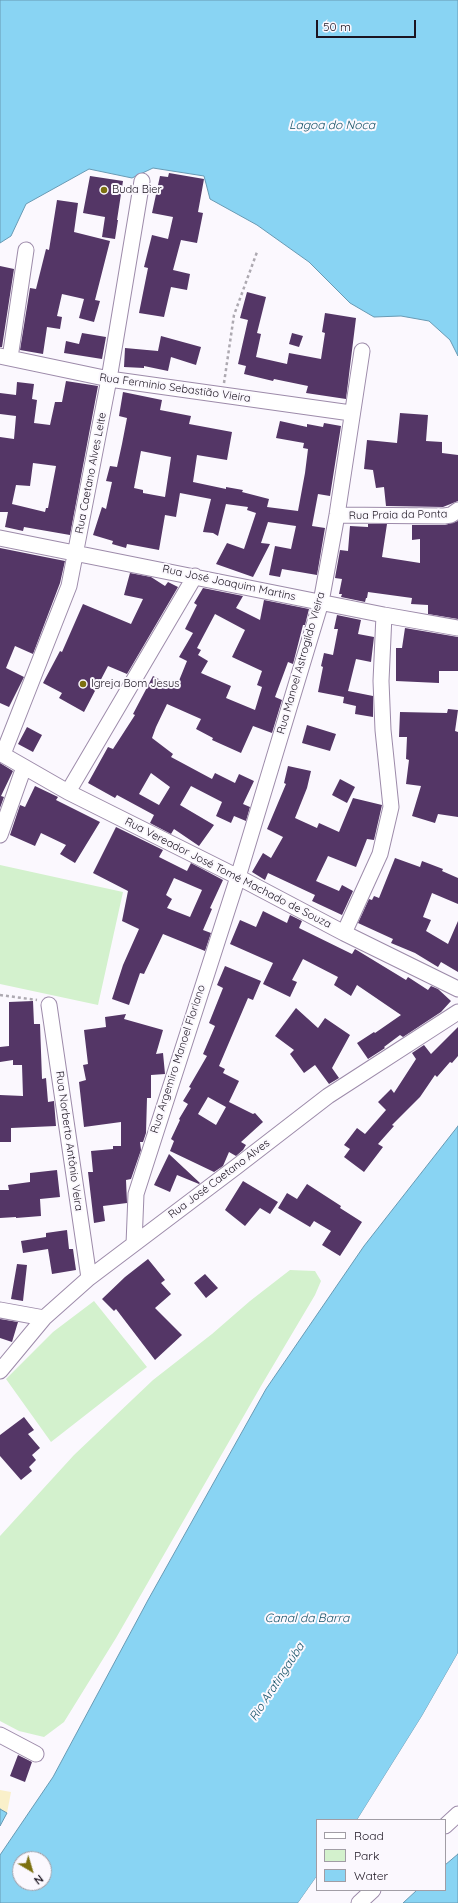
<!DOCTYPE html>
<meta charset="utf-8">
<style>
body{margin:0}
#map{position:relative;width:458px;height:1903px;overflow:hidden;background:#fbf8fe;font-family:Quicksand,sans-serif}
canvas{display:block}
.legend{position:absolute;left:316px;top:1819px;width:130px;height:72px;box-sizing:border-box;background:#fbf8fe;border:1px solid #a19da5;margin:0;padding:5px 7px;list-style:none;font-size:12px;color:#1b1420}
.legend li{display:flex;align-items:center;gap:8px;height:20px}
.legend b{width:20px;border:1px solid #a19da5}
.north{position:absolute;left:12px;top:1851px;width:40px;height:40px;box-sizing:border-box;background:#fbf8fe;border:1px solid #a19da5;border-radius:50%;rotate:142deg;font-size:11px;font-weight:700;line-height:16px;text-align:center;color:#1b1420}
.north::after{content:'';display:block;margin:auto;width:14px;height:18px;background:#7c7010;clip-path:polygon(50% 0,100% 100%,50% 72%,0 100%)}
.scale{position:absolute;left:316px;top:20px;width:100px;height:18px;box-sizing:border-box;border:2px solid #1b1420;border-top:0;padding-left:5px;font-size:12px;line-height:14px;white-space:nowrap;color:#1b1420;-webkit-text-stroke:3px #fbf8fe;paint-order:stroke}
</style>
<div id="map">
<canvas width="458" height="1903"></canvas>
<ul class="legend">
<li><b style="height:5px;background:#fff"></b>Road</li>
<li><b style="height:11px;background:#d3f1cd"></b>Park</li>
<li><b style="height:11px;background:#89d4f3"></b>Water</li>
</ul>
<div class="north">N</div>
<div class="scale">50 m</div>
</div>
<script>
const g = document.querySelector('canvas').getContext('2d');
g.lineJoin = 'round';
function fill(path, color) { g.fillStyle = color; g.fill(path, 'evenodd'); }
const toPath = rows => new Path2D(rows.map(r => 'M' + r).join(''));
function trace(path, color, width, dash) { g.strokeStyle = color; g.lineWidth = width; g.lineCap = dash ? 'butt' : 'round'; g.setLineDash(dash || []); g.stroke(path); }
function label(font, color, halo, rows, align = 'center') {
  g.font = font + ' Quicksand,sans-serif'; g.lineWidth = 4; g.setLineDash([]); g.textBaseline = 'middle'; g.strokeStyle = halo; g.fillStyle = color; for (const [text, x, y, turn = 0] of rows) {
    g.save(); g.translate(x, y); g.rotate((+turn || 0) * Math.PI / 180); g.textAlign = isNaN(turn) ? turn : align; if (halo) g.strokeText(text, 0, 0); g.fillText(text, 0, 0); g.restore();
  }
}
fill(toPath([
 [0,865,123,892,98,1005,0,984],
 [290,1270,315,1271,321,1281,315,1295,261,1386,116,1638,64,1722,44,1737,19,1731,0,1721,0,1536,74,1455,153,1380,212,1334,250,1301],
 [94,1301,147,1367,51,1442,6,1379,53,1332]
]), '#d3f1cd');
fill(toPath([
 [0,1790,11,1792,7,1813,0,1809]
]), '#faf0ca');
const water = toPath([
 [0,0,458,0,458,356,450,340,429,321,401,316,374,317,350,303,309,262,257,225,210,199,204,176,153,168,132,178,89,169,26,204,11,236,0,243,0,0],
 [458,1126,458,1653,422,1716,357,1820,317,1820,317,1876,298,1903,0,1903,0,1855,53,1777,148,1600,266,1389,364,1246,458,1126],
 [20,1859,44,1859,44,1883,20,1883,20,1859],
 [0,1809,7,1813,0,1826,0,1809],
 [458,1854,458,1903,403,1903,417,1890,445,1890,445,1865,458,1854]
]);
fill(water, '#89d4f3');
trace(water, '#689ab4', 1);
fill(toPath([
 [458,1653,458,1657,424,1717,362,1816,359,1820,357,1820,422,1716],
 [317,1876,317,1879,300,1903,298,1903]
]), '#fbf8fe');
fill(toPath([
 [169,173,204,179,198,212,203,213,197,243,181,240,173,270,190,274,187,290,171,287,164,317,139,313,148,268,144,267,152,235,168,239,173,217,152,213,160,176,168,177],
 [90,176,123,181,117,220,118,220,115,239,102,237,105,217,83,213],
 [57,200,78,203,74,232,110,241,95,300,100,301,94,322,79,318,84,299,62,294,57,316,62,317,60,329,47,327,43,354,20,350,30,288,36,289,46,249,49,250],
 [0,266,14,269,2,347,0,347],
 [247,292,266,297,257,333,261,334,256,357,287,364,289,353,321,359,325,333,322,332,325,313,356,318,346,399,306,393,308,386,274,379,273,381,244,374,246,366,238,364,248,320,240,318],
 [82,333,106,337,102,359,64,353,66,341,79,344],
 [292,333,303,336,299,347,289,344],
 [161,336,201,347,196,365,171,357,168,371,144,366,144,368,124,367,125,348,158,351],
 [66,381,98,386,70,535,24,527,23,531,5,527,8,512,0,512,0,437,14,439,16,416,0,414,0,393,16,395,17,382,34,384,32,399,37,400,34,423,50,425,55,402,62,402],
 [33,463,56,466,48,508,46,508,45,512,12,504,16,485,30,486],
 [123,392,162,400,160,410,191,416,189,424,232,432,227,460,197,455,193,482,226,489,226,487,243,490,242,492,269,499,267,507,298,511,305,473,308,449,303,448,304,443,276,438,280,421,307,427,307,424,323,427,324,423,341,426,330,496,318,494,312,526,325,528,317,575,282,569,280,577,269,575,275,546,291,549,296,526,268,522,261,543,270,544,253,577,216,564,227,543,244,549,256,513,247,510,248,507,226,504,218,536,213,533,203,532,211,499,180,493,176,517,165,515,159,550,127,544,126,548,112,544,113,541,93,535,102,507,106,509,112,482,106,481,110,466,117,467,122,444,127,418,119,416],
 [141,451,171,457,165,497,143,493,143,490,134,488],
 [400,413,428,415,426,441,442,442,442,453,458,455,458,501,443,507,386,506,384,487,376,488,373,470,364,469,367,440,397,443],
 [458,521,458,619,428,614,428,605,411,604,412,598,368,592,367,598,366,598,365,602,341,597,342,594,339,594,342,579,335,578,340,550,348,551,350,526,368,527,368,524,387,524,382,557,420,563,420,539,412,540,412,525,445,525],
 [0,548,65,561,60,583,33,654,15,646,6,668,24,677,9,707,0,703],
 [130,573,151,577,165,586,168,582,178,587,127,674,108,666,84,712,59,698,62,693,43,683,60,651,62,652,83,604,131,624,143,599,124,595],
 [203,588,243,596,236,608,260,620,264,600,309,609,305,625,303,625,293,664,288,662,275,697,282,700,272,733,253,726,241,753,212,740,213,738,196,729,201,719,167,704,156,727,152,738,173,754,171,757,212,779,215,773,235,783,239,774,254,781,243,804,250,807,246,821,234,816,231,823,216,816,222,802,191,786,180,805,214,825,199,846,174,829,171,834,150,823,154,815,117,795,115,798,88,783,108,747,113,749,135,715,133,714,153,676,176,688,187,661,179,657,193,633,185,629,197,605,194,603],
 [215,614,245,630,232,657,262,671,257,685,262,687,255,710,226,698,231,686,201,673,208,661,198,655,201,650,197,648],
 [151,773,170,787,159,805,139,794],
 [337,615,361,620,358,634,374,637,371,662,356,659,348,691,373,696,373,717,355,714,356,706,343,703,344,697,318,692,323,667,321,666,324,653,333,655,338,629,334,629],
 [405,628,458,637,458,671,439,671,439,683,396,681,396,648,402,648],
 [448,709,458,710,455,731,458,732,458,817,438,814,435,823,412,816,421,786,406,784,409,760,406,759,407,737,399,737,400,712,447,713],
 [307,725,336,734,330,751,302,743],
 [27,727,42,735,33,752,18,744],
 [0,763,13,771,1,796,4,797,0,808],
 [288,766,311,771,307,788,295,818,317,828,319,823,339,832,353,798,382,805,374,840,367,839,356,867,328,856,316,881,339,891,342,885,353,891,342,915,312,901,315,895,268,873,265,880,252,872,263,853,271,858,283,837,267,829,286,784,284,783],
 [340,779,355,787,347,803,332,795],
 [35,786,58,797,56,800,100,822,75,863,60,854,66,845,41,833,35,846,10,835,20,805,25,807],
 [116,827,163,850,159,857,187,871,191,863,223,880,210,908,212,909,203,930,211,933,205,951,163,934,144,974,140,973,129,1005,112,999,123,965,139,929,122,921,128,891,93,873],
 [174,878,202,890,190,917,167,908,172,899,166,895],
 [395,858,420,867,422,861,443,869,442,871,458,878,458,904,432,893,423,917,431,920,426,931,448,944,458,921,458,972,441,962,438,967,415,953,391,943,393,939,358,923,369,899,372,900,374,896,379,898],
 [263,911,287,923,290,915,302,921,299,928,352,954,355,949,406,980,408,977,428,990,431,986,438,989,451,1001,441,1012,403,1037,400,1035,384,1047,385,1048,368,1059,357,1043,374,1032,375,1033,401,1015,357,985,351,996,334,985,338,977,303,959,292,980,297,982,290,997,263,984,273,963,230,944,240,920,256,927],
 [225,966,261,981,253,1000,248,998,219,1066,225,1069,223,1073,239,1081,229,1102,253,1114,255,1113,263,1122,241,1142,246,1145,243,1150,236,1156,229,1152,223,1166,214,1172,170,1151,174,1141,171,1139,180,1120,179,1119,188,1104,183,1101,191,1088,189,1087,207,1056,203,1054,215,1026,209,1023,223,988,217,985],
 [208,1097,226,1107,216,1125,198,1114],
 [33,1001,34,1024,40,1024,42,1079,46,1078,48,1102,54,1101,56,1126,11,1128,11,1142,0,1142,0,1095,23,1096,22,1065,13,1065,13,1060,0,1062,0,1047,9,1046,9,1002],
 [296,1008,318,1028,325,1018,350,1035,332,1068,339,1078,329,1084,315,1065,304,1073,290,1054,294,1050,275,1036],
 [126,1014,124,1019,163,1030,156,1054,163,1053,165,1074,151,1075,151,1098,147,1098,146,1133,143,1142,140,1142,141,1150,131,1179,126,1180,127,1203,103,1206,105,1221,94,1223,88,1172,93,1172,91,1151,113,1149,113,1146,121,1146,121,1122,84,1127,79,1082,86,1080,83,1065,88,1064,84,1030,106,1027,105,1017],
 [458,1027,458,1056,452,1063,450,1062,437,1077,435,1075,420,1097,392,1125,394,1126,378,1144,383,1147,364,1172,344,1157,350,1149,344,1145,357,1128,365,1134,386,1110,378,1102,391,1089,394,1093,416,1059,412,1053,424,1045,431,1054],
 [169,1154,200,1183,199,1184,177,1175,170,1192,154,1185],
 [57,1170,60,1197,40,1199,41,1216,16,1218,16,1217,0,1218,0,1190,9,1190,8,1185,30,1182,30,1173],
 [243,1181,278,1202,270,1214,260,1208,245,1226,225,1210],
 [307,1184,341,1206,340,1208,362,1222,340,1256,322,1245,331,1231,314,1221,310,1227,278,1208,287,1193,297,1199],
 [67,1230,69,1249,73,1249,76,1270,52,1274,48,1249,23,1253,21,1241,46,1237,46,1233],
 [148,1259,165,1280,161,1283,171,1294,155,1308,182,1335,155,1360,116,1309,114,1311,102,1299,125,1277],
 [17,1264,27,1265,23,1301,11,1299],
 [205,1274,218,1288,206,1298,194,1283],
 [0,1319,18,1322,12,1342,0,1338],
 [24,1417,34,1430,28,1434,40,1448,32,1455,36,1460,29,1467,32,1471,21,1480,0,1456,0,1435],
 [18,1755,32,1762,25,1782,10,1776]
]), '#543666');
const minor = toPath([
 [0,356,109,379,351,413],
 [10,358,26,250],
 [337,515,444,516,451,515,458,510],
 [0,538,384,615,458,628],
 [0,753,68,792,238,877,344,933,458,989],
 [3,754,69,586,109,379,142,181],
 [68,792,195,576],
 [0,835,24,767],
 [344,933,380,854,391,807,383,730,381,681,384,615],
 [49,1005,89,1278],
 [134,1244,136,1194,238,877,321,602,337,515,362,351],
 [0,1310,44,1318],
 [0,1371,44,1318,89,1278,236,1167,328,1096,458,1012],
 [0,1735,36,1754],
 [445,1826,458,1814],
 [359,1903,373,1890]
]);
trace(minor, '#9d8baa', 17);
trace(toPath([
 [224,383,234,315,257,252],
 [0,995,37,1000]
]), '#ada9b1', 2.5, [3, 3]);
trace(minor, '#fff', 15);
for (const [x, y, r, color] of [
 [104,190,4,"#7c7010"],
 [83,684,4,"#7c7010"]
]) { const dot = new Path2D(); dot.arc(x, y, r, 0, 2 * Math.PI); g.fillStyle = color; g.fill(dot); trace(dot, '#fbf8fe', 1.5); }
label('11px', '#1b1420', '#fbf8fe', [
 ["Buda Bier",112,190],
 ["Igreja Bom Jesus",91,684]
], 'left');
label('11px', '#1b1420', '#fbf8fe', [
 ["Rua Ferminio Sebastião Vieira",175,388,8],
 ["Rua Caetano Alves Leite",91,473,-79],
 ["Rua Praia da Ponta",398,515,-1],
 ["Rua José Joaquim Martins",229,583,12],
 ["Rua Manoel Astrogildo Vieira",301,663,-74],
 ["Rua Vereador José Tomé Machado de Souza",228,873,27],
 ["Rua Argemiro Manoel Floriano",178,1059,-72],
 ["Rua Norberto Antônio Veira",69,1141,82],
 ["Rua José Caetano Alves",219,1179,-37]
]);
label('italic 12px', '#125065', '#fbf8fe', [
 ["Lagoa do Noca",332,125],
 ["Canal da Barra",307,1618],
 ["Rio Aratingaúba",277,1682,-57]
]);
</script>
